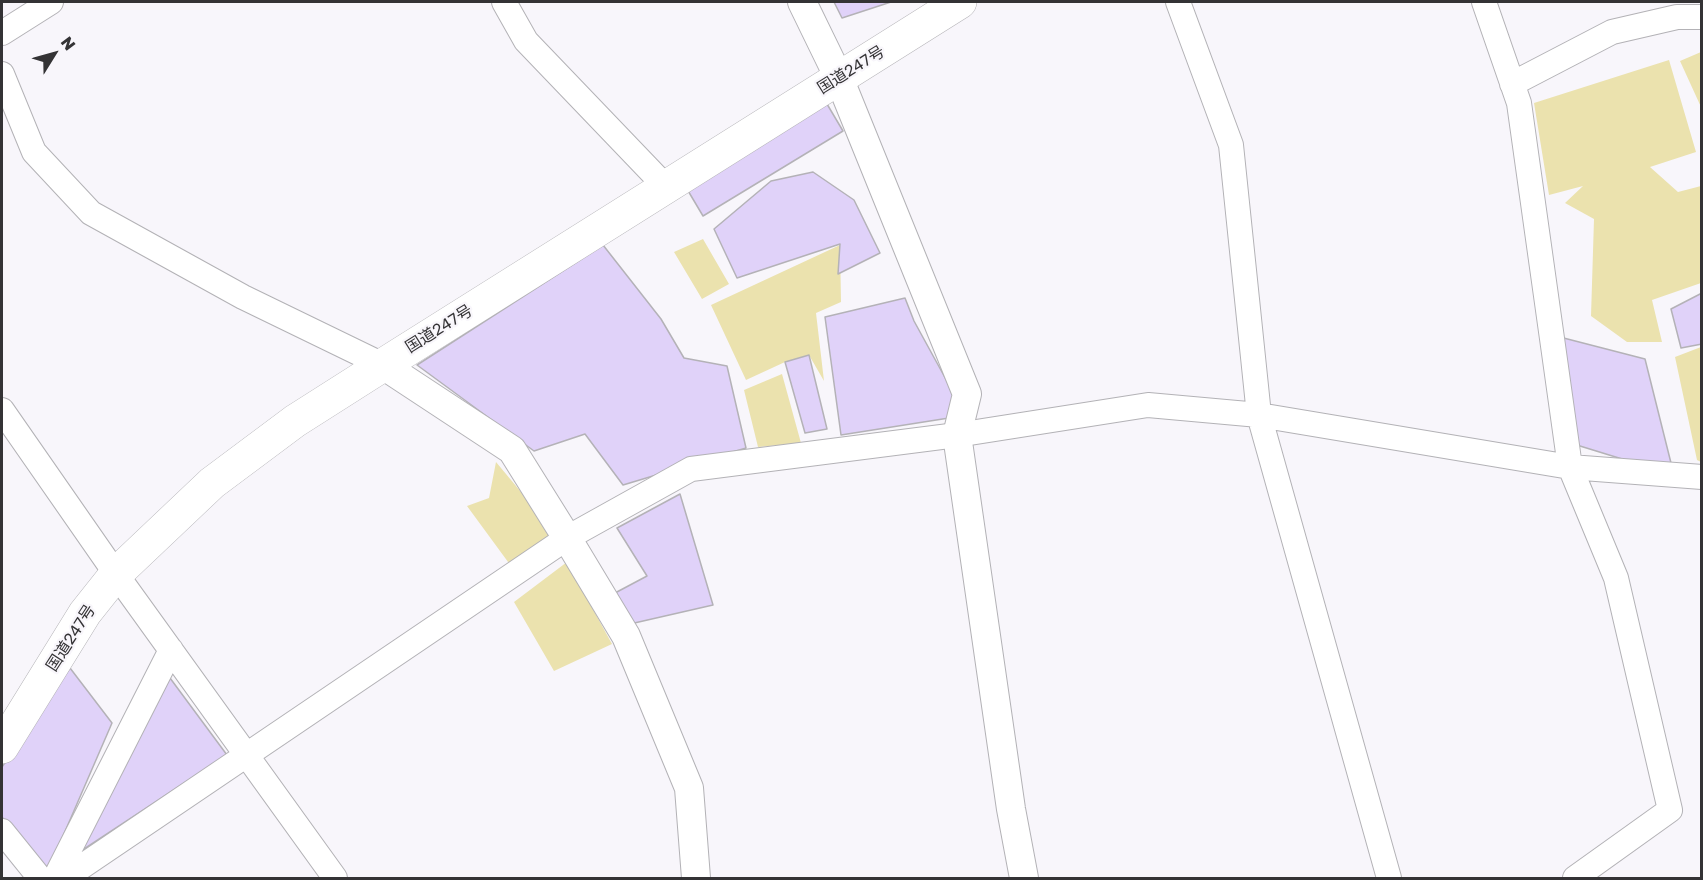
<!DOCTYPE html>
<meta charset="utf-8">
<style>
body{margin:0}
#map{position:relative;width:1703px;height:880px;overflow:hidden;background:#f8f6fb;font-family:"Golos Text",sans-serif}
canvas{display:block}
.frame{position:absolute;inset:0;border:3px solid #343335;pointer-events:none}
.north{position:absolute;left:24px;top:24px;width:60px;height:60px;-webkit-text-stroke:4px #f8f6fb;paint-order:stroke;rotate:53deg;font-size:16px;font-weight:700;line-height:24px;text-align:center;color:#343335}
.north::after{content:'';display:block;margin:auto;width:21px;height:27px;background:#343335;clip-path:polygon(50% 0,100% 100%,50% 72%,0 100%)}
</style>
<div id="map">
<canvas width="1703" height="880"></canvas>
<div class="frame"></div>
<div class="north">N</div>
</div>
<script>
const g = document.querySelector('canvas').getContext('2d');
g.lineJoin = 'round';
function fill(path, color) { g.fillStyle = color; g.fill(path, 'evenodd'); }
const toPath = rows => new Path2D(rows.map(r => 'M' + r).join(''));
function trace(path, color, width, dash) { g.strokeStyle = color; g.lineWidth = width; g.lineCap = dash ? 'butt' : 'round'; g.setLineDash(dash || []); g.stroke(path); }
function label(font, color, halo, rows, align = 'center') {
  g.font = font + ' "Golos Text","Noto Sans JP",sans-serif'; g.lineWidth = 4.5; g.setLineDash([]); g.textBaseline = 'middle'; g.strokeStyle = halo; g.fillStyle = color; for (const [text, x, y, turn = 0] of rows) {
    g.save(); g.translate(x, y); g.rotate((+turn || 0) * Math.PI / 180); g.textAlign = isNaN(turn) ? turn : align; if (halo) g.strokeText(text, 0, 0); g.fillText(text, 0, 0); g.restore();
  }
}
fill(toPath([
 [1701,52,1701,107,1680,61],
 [1669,60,1696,152,1650,167,1678,192,1701,186,1701,283,1652,300,1662,342,1627,342,1591,316,1594,219,1565,203,1583,186,1549,195,1534,103],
 [703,239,729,284,702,299,674,252],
 [840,245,841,302,816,313,824,381,809,355,785,362,746,380,711,305],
 [1701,347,1701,462,1697,460,1675,357],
 [782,374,801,443,758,447,744,390],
 [496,462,556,534,511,566,467,506,489,498],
 [567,562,612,644,554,671,514,602]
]), '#ebe2ae');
const building = toPath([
 [834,2,891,2,842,18,834,2],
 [827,104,843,131,703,216,687,189,827,104],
 [813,172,854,200,880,253,838,274,840,244,737,278,714,229,771,181,813,172],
 [603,245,661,319,684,358,727,366,746,448,623,485,585,434,534,451,417,365,603,245],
 [1702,293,1702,344,1681,348,1671,309,1702,293],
 [905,298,914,321,954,394,949,418,841,435,825,317,905,298],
 [1552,335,1645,359,1674,475,1567,442,1552,335],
 [809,355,827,429,805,433,785,362,809,355],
 [680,494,713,605,630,624,615,593,647,576,617,528,680,494],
 [70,668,112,723,47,873,2,817,2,767,70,668],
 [170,678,227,755,81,851,170,678]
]);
fill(building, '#e0d2f9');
trace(building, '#b4b2b7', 1.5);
const minor = toPath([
 [504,2,526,41,665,186],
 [1178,2,1231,145,1259,415,1389,878],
 [1484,2,1519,103,1570,467,1616,578,1670,810,1575,878],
 [2,33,51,2],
 [2,74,34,152,91,213,243,297,383,365],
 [1512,84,1612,32,1677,17,1702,17],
 [2,410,116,574,335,878],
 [2,831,40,878],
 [55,878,171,650],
 [65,878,567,538,691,469,957,435,1148,405,1259,415,1570,467,1702,477]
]);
const tertiary = toPath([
 [802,2,839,78,967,394,957,435,1011,809,1024,878],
 [383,365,512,450,567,538,626,636,689,788,696,878]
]);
const trunk = toPath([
 [2,747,85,613,116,574,212,483,295,421,383,365,960,2]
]);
trace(minor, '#b3b2b6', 26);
trace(tertiary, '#b3b2b6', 30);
trace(trunk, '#b3b2b6', 34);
trace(minor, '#fff', 24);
trace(tertiary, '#fff', 28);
trace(trunk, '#fff', 33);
label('16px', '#343335', '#f8f6fb', [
 ["国道247号",851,70,-32],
 ["国道247号",439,329,-32],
 ["国道247号",71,638,-57]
]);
</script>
